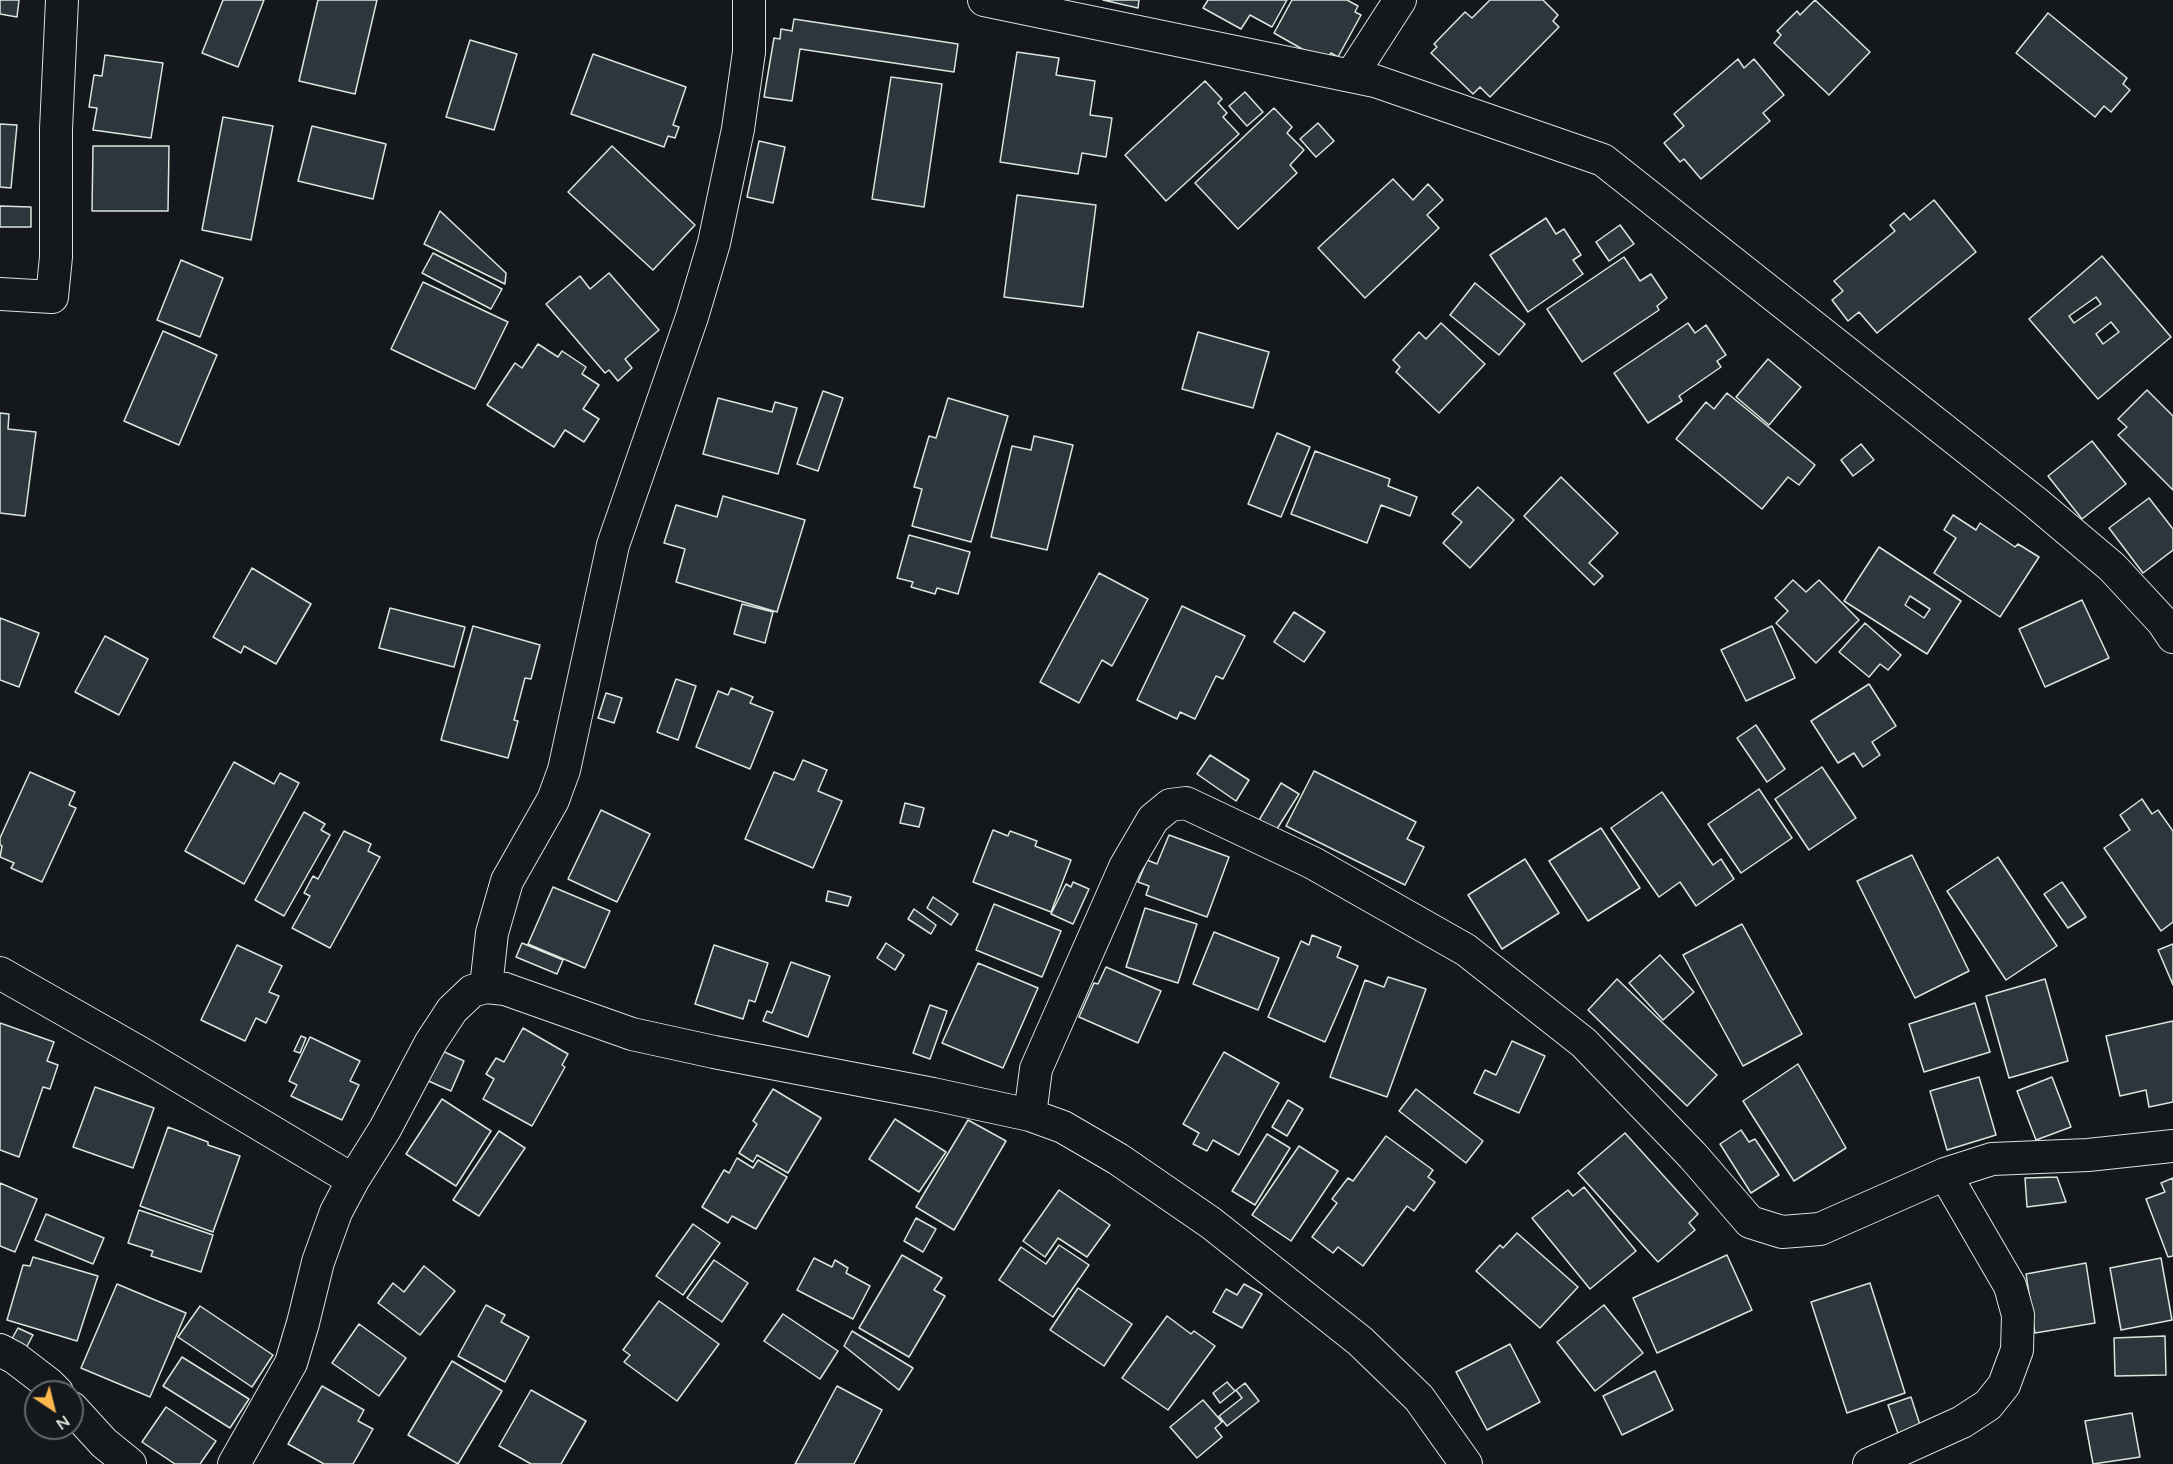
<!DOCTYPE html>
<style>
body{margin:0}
#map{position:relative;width:2173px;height:1464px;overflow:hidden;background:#14181c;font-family:Lato,sans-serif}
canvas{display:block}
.north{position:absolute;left:24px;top:1380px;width:60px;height:60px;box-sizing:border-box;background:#14181c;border:2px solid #626a69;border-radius:50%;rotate:145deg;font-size:16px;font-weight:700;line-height:24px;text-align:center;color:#d8e6dc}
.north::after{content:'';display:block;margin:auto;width:21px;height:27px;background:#ffb74d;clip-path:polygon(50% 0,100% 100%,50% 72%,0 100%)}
</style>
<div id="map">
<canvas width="2173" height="1464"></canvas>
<div class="north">N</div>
</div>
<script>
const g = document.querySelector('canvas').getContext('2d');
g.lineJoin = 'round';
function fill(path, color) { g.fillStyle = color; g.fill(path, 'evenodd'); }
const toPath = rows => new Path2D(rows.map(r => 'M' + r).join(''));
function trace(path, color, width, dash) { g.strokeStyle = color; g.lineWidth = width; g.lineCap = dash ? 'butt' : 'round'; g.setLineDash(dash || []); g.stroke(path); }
const building = toPath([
 [0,0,19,0,17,17,0,14,0,0],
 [223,0,264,0,238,67,202,53,223,0],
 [318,0,377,0,355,94,299,81,318,0],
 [1103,0,1139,0,1138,8,1103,0],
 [1208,0,1287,0,1272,27,1250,15,1241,29,1203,8,1208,0],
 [1292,0,1347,0,1358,6,1355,12,1361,15,1338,57,1331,53,1325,62,1274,33,1292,0],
 [1490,0,1543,0,1558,15,1553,21,1559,27,1490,97,1480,87,1473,94,1431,53,1437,47,1434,44,1465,12,1472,18,1490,0],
 [1815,0,1870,52,1829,95,1774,43,1781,35,1777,31,1797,11,1800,15,1815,0],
 [2048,13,2127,78,2123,84,2130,90,2111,112,2104,106,2095,117,2016,53,2048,13],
 [794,19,958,44,954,72,800,49,792,101,764,97,774,38,780,39,781,29,792,31,794,19],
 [470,40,517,54,494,130,446,117,470,40],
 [1017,52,1059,58,1056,75,1095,81,1090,115,1112,118,1106,157,1082,153,1078,174,1000,162,1017,52],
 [593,54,686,87,673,125,679,127,675,138,668,136,664,147,571,114,593,54],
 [105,55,163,63,151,138,93,130,97,108,89,107,94,75,102,76,105,55],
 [1738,59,1744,68,1754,59,1784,95,1763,113,1770,121,1701,179,1684,159,1680,162,1664,143,1684,126,1674,114,1738,59],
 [891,77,942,84,924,207,872,199,891,77],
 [1205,81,1222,99,1218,103,1227,113,1223,117,1239,134,1166,201,1125,155,1205,81],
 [1245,92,1263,112,1247,126,1229,106,1245,92],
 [1274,108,1292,127,1287,133,1304,150,1290,165,1297,173,1238,229,1195,183,1274,108],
 [223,117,273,126,251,240,202,230,223,117],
 [1318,123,1334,141,1316,157,1300,139,1318,123],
 [0,124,17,125,11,188,0,187,0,124],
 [312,126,386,144,373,199,298,181,312,126],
 [759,141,785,147,773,203,747,197,759,141],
 [93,146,169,146,168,211,92,211,93,146],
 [612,146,695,225,653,270,568,192,612,146],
 [1393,179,1413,200,1428,184,1443,200,1427,215,1439,228,1365,298,1318,248,1393,179],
 [1017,195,1096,205,1083,307,1004,297,1017,195],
 [1934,200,1976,252,1877,333,1859,312,1848,321,1832,300,1843,291,1834,281,1895,231,1890,225,1904,213,1910,220,1934,200],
 [0,206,31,207,31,227,0,227,0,206],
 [440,211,506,273,505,284,424,244,440,211],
 [1546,218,1556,234,1564,229,1581,255,1573,260,1583,274,1528,312,1490,255,1546,218],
 [1620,225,1634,244,1609,261,1596,242,1620,225],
 [433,253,502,289,491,309,422,273,433,253],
 [2102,256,2171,337,2098,399,2029,319,2102,256],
 [2096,297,2101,304,2074,323,2069,316,2096,297],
 [2111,322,2119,332,2103,344,2096,334,2111,322],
 [1624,257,1640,281,1651,274,1667,298,1657,306,1659,310,1582,362,1547,309,1624,257],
 [181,260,223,278,200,337,157,320,181,260],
 [609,273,659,330,625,359,632,368,618,381,609,370,605,373,546,304,580,276,590,289,609,273],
 [423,282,508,322,475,389,391,349,423,282],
 [1475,283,1525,324,1499,355,1450,315,1475,283],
 [1441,323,1485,364,1439,413,1396,372,1400,367,1393,360,1419,332,1426,339,1441,323],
 [1688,323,1695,333,1706,325,1726,355,1717,361,1721,367,1679,396,1682,401,1648,423,1614,373,1688,323],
 [163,331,217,355,179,445,124,421,163,331],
 [1198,332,1269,352,1253,408,1182,389,1198,332],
 [538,344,558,357,562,351,586,367,582,374,599,385,583,409,599,419,584,442,565,430,554,447,487,405,515,363,522,368,538,344],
 [1768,359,1801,387,1769,425,1736,397,1768,359],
 [2147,390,2173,416,2173,490,2118,435,2127,427,2118,419,2147,390],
 [823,391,843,398,818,471,797,464,823,391],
 [1727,393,1815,465,1799,485,1788,477,1762,509,1676,439,1706,402,1714,409,1727,393],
 [718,398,772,412,775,402,797,408,778,474,703,454,718,398],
 [948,398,1008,416,971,542,912,526,922,489,914,487,929,436,936,438,948,398],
 [0,413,9,414,8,429,36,432,25,516,0,513,0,413],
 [1277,433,1310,447,1281,517,1248,504,1277,433],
 [1034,436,1073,445,1047,550,991,537,1012,446,1031,450,1034,436],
 [2092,441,2126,484,2082,519,2048,476,2092,441],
 [1861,444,1874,460,1853,476,1841,460,1861,444],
 [1315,451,1390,479,1388,486,1417,497,1410,516,1381,505,1367,543,1291,514,1315,451],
 [1561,477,1618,533,1589,563,1603,576,1594,585,1524,516,1561,477],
 [1478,487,1514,520,1470,568,1443,543,1462,522,1452,514,1478,487],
 [723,496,805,520,777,612,676,582,685,549,664,543,676,505,717,517,723,496],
 [2149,498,2173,529,2173,550,2143,573,2109,528,2149,498],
 [1953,515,1976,530,1980,523,2015,547,2018,544,2039,557,2000,617,1934,573,1956,538,1944,530,1953,515],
 [909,535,970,552,958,594,937,588,935,594,911,587,913,582,897,578,909,535],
 [1879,547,1961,601,1927,654,1844,601,1879,547],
 [1910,596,1930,609,1924,618,1905,605,1910,596],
 [252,568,311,604,276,664,244,646,241,653,213,637,252,568],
 [1099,573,1148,599,1112,666,1102,660,1079,703,1040,682,1099,573],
 [1793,580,1806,592,1819,580,1859,620,1816,663,1776,623,1788,611,1775,598,1793,580],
 [2082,600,2109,658,2045,687,2019,629,2082,600],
 [742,604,773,612,765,643,734,634,742,604],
 [1182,606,1245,636,1223,679,1216,676,1195,719,1180,712,1177,719,1137,700,1182,606],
 [390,608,465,627,454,667,379,648,390,608],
 [1294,612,1325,632,1304,662,1274,642,1294,612],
 [0,618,39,633,19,687,0,680,0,618],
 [1865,623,1901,655,1888,670,1880,664,1869,677,1839,652,1865,623],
 [473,626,540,645,531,679,525,678,514,720,518,721,508,758,441,740,473,626],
 [1772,626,1795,678,1746,701,1721,650,1772,626],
 [105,636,148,659,119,715,75,692,105,636],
 [676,679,696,686,678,740,657,732,676,679],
 [1869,684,1896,726,1872,742,1880,755,1863,767,1854,753,1838,763,1811,721,1869,684],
 [731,688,753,697,750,703,773,712,750,769,696,747,718,691,728,695,731,688],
 [606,693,622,698,614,723,598,718,606,693],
 [1756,725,1785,769,1767,782,1737,738,1756,725],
 [1210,755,1249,780,1236,801,1197,774,1210,755],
 [803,760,827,770,818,791,842,801,813,868,745,839,774,772,794,780,803,760],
 [234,762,274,784,280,773,299,783,244,884,185,851,234,762],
 [1822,767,1856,818,1809,850,1775,799,1822,767],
 [1314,771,1416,822,1407,839,1424,847,1405,885,1286,826,1314,771],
 [30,772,75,792,69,805,76,808,42,882,11,868,14,863,0,857,2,846,0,845,0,838,30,772],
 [1281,783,1299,794,1275,832,1258,822,1281,783],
 [1759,789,1792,838,1741,873,1708,824,1759,789],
 [1662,792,1713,865,1721,859,1734,879,1696,906,1680,882,1659,897,1611,828,1662,792],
 [2142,799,2152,814,2158,810,2173,831,2173,922,2161,931,2104,848,2130,830,2120,815,2142,799],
 [905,803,924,808,919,827,900,823,905,803],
 [601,810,650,834,617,902,568,879,601,810],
 [304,812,325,824,321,830,330,835,284,916,255,900,304,812],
 [1601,828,1640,888,1588,921,1549,861,1601,828],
 [993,830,1008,836,1010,831,1037,841,1035,846,1071,860,1051,912,973,882,993,830],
 [344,831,371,844,368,851,380,857,330,948,292,928,310,896,304,893,313,876,318,879,344,831],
 [1169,835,1229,857,1207,917,1146,895,1149,886,1138,882,1147,860,1157,864,1169,835],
 [1912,855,1969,971,1915,998,1857,881,1912,855],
 [1998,857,2057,946,2006,980,1947,891,1998,857],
 [1525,859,1559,913,1502,949,1468,895,1525,859],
 [1073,882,1089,889,1073,924,1051,914,1066,884,1071,887,1073,882],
 [2062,882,2086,917,2068,928,2044,894,2062,882],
 [553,887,610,911,585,968,528,944,553,887],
 [828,891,851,897,848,906,826,901,828,891],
 [933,897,958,914,951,925,927,908,933,897],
 [994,904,1061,931,1042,977,976,950,994,904],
 [1145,908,1197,924,1178,983,1126,967,1145,908],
 [914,909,936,925,931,934,908,919,914,909],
 [1742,924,1802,1034,1743,1066,1683,955,1742,924],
 [1214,932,1279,958,1258,1010,1193,984,1214,932],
 [1312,935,1341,947,1337,957,1358,966,1325,1042,1268,1017,1301,941,1309,945,1312,935],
 [522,943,563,960,557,974,516,957,522,943],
 [886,943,904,955,895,970,877,958,886,943],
 [2173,944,2173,985,2158,950,2173,944],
 [237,945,282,966,269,992,279,996,266,1023,256,1018,245,1041,201,1020,237,945],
 [714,945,768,963,755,1002,749,1000,743,1019,695,1004,714,945],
 [1660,955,1694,992,1663,1020,1629,983,1660,955],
 [791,962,830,976,808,1037,763,1021,767,1011,772,1013,791,962],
 [978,963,1038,988,1003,1068,942,1043,978,963],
 [1106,967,1161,991,1138,1043,1079,1017,1094,983,1098,984,1106,967],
 [1388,977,1426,989,1387,1097,1330,1077,1365,980,1384,987,1388,977],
 [1617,979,1717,1075,1687,1106,1588,1010,1617,979],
 [2045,979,2068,1061,2009,1078,1986,996,2045,979],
 [1975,1003,1990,1052,1924,1072,1909,1024,1975,1003],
 [930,1005,947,1011,930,1059,913,1053,930,1005],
 [2173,1021,2173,1102,2149,1107,2146,1090,2120,1096,2106,1036,2173,1021],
 [0,1023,54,1042,47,1061,58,1065,50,1089,43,1087,19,1157,0,1150,0,1023],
 [523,1028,568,1054,562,1065,565,1067,532,1126,483,1099,494,1079,486,1074,496,1058,504,1062,523,1028],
 [301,1036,306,1038,300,1053,294,1051,301,1036],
 [310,1037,360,1061,350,1081,359,1085,342,1120,291,1096,297,1085,289,1081,310,1037],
 [1512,1041,1545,1056,1519,1113,1474,1093,1485,1070,1496,1075,1512,1041],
 [438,1049,464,1061,451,1091,424,1079,438,1049],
 [1224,1052,1279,1083,1239,1155,1213,1140,1207,1151,1193,1144,1199,1133,1183,1124,1224,1052],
 [1798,1064,1846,1148,1794,1181,1743,1101,1798,1064],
 [1979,1077,1996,1135,1947,1150,1930,1091,1979,1077],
 [2052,1077,2071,1127,2036,1140,2017,1091,2052,1077],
 [95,1087,154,1108,133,1168,73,1147,95,1087],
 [773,1089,821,1118,788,1173,757,1155,753,1162,739,1153,757,1124,753,1121,773,1089],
 [1416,1089,1483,1141,1466,1163,1399,1111,1416,1089],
 [442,1099,491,1131,456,1186,406,1154,442,1099],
 [1288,1100,1303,1109,1287,1136,1272,1127,1288,1100],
 [895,1119,946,1152,919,1192,869,1159,895,1119],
 [968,1120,1006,1141,954,1230,916,1207,968,1120],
 [168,1127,208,1142,208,1145,240,1156,213,1232,140,1206,168,1127],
 [1741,1130,1749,1142,1755,1139,1779,1175,1751,1193,1720,1144,1741,1130],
 [499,1131,525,1148,479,1216,453,1200,499,1131],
 [1625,1133,1698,1214,1689,1223,1695,1230,1658,1262,1578,1173,1625,1133],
 [1267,1134,1290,1148,1255,1205,1232,1191,1267,1134],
 [1386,1136,1433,1170,1428,1177,1435,1182,1414,1211,1407,1206,1363,1266,1338,1247,1333,1253,1312,1237,1337,1203,1332,1199,1348,1178,1353,1181,1386,1136],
 [1299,1146,1338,1171,1291,1241,1252,1215,1299,1146],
 [737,1158,753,1168,758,1160,787,1177,756,1229,732,1216,728,1223,702,1207,724,1170,729,1173,737,1158],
 [2057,1177,2066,1202,2027,1207,2025,1178,2057,1177],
 [2173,1178,2173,1256,2168,1257,2146,1199,2165,1192,2161,1183,2173,1178],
 [0,1183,37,1199,15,1252,0,1246,0,1183],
 [1584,1187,1636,1251,1590,1289,1532,1218,1568,1190,1573,1196,1584,1187],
 [1059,1190,1110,1225,1087,1257,1058,1238,1045,1257,1023,1241,1059,1190],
 [139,1210,213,1235,201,1272,151,1256,153,1251,128,1243,139,1210],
 [46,1214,104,1238,93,1264,35,1240,46,1214],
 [916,1218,936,1229,923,1252,904,1241,916,1218],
 [693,1224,720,1243,683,1295,656,1276,693,1224],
 [1517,1233,1578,1287,1540,1328,1476,1271,1500,1245,1503,1248,1517,1233],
 [1059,1245,1089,1265,1053,1317,999,1280,1021,1247,1046,1264,1059,1245],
 [902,1255,942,1278,934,1290,945,1296,909,1357,859,1328,902,1255],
 [1727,1255,1752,1310,1657,1353,1633,1298,1727,1255],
 [33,1257,98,1276,77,1341,7,1320,23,1265,30,1266,33,1257],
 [814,1258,832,1267,835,1260,848,1268,846,1273,870,1286,853,1319,797,1290,814,1258],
 [2161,1258,2172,1320,2121,1330,2110,1268,2161,1258],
 [714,1260,748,1283,722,1322,687,1298,714,1260],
 [2086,1263,2095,1323,2035,1333,2026,1274,2086,1263],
 [424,1266,455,1291,420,1335,378,1303,393,1283,404,1292,424,1266],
 [1870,1283,1905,1393,1847,1413,1811,1302,1870,1283],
 [117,1284,186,1313,150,1397,81,1368,117,1284],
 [1244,1284,1262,1294,1242,1328,1213,1312,1226,1289,1237,1295,1244,1284],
 [1078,1288,1132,1324,1104,1366,1050,1330,1078,1288],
 [659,1301,719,1344,677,1401,624,1362,630,1355,623,1350,659,1301],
 [486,1305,505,1315,501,1322,529,1337,505,1382,458,1356,486,1305],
 [1604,1305,1643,1353,1595,1391,1557,1342,1604,1305],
 [200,1306,273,1355,252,1387,178,1337,200,1306],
 [783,1314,838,1351,820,1379,764,1341,783,1314],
 [1167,1316,1191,1334,1194,1331,1215,1346,1168,1410,1122,1378,1167,1316],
 [359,1324,406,1358,379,1396,332,1363,359,1324],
 [18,1328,33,1335,25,1350,10,1342,18,1328],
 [852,1331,913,1368,899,1390,844,1346,852,1331],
 [2165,1336,2166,1375,2115,1376,2114,1338,2165,1336],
 [1510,1344,1540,1402,1487,1430,1456,1372,1510,1344],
 [182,1357,249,1399,230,1428,163,1386,182,1357],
 [452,1361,502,1391,458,1464,408,1435,452,1361],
 [1655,1371,1673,1410,1622,1435,1603,1396,1655,1371],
 [1227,1382,1235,1391,1220,1403,1213,1393,1227,1382],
 [1245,1383,1259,1401,1227,1426,1219,1416,1242,1398,1236,1390,1245,1383],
 [322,1386,364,1410,358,1421,373,1429,353,1464,324,1464,288,1444,322,1386],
 [837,1386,882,1410,854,1464,795,1464,837,1386],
 [531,1390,586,1421,561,1464,531,1464,499,1446,531,1390],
 [1911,1397,1922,1431,1900,1439,1888,1405,1911,1397],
 [1203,1400,1222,1422,1215,1428,1222,1437,1197,1458,1170,1427,1203,1400],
 [166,1407,216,1441,200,1464,175,1464,142,1442,166,1407],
 [2132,1413,2140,1457,2093,1464,2085,1421,2132,1413]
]);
fill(building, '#2c363c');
trace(building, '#d8e6dc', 1.5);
const minor = toPath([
 [984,0,1375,81,1603,160,2035,502,2112,567,2163,622,2173,637],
 [1351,76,1400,0],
 [0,294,52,297,56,257,56,129,62,0],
 [0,973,142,1054,353,1180],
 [486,987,492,933,507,881,553,800,564,770,613,545,692,317,714,243,738,129,749,52,749,0],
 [1030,1115,1036,1069,1125,867,1153,819,1170,805,1186,803,1313,863,1466,950,1584,1043,1693,1156,1750,1222,1782,1232,1820,1229,1945,1174,1992,1159,2088,1155,2173,1146],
 [0,1350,15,1358,49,1384,57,1392],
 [72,1408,104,1443,130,1464],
 [234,1464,291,1363,303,1323,318,1262,336,1212,353,1180,385,1129,431,1042,452,1010,472,991,486,987,505,989,632,1034,714,1052,933,1094,1030,1115,1063,1127,1118,1159,1211,1223,1360,1341,1419,1398,1466,1464],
 [1869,1464,1962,1422,1988,1405,2004,1385,2017,1350,2018,1315,2010,1286,1945,1174]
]);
trace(minor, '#d8e6dc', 34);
trace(minor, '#14181c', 32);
</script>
